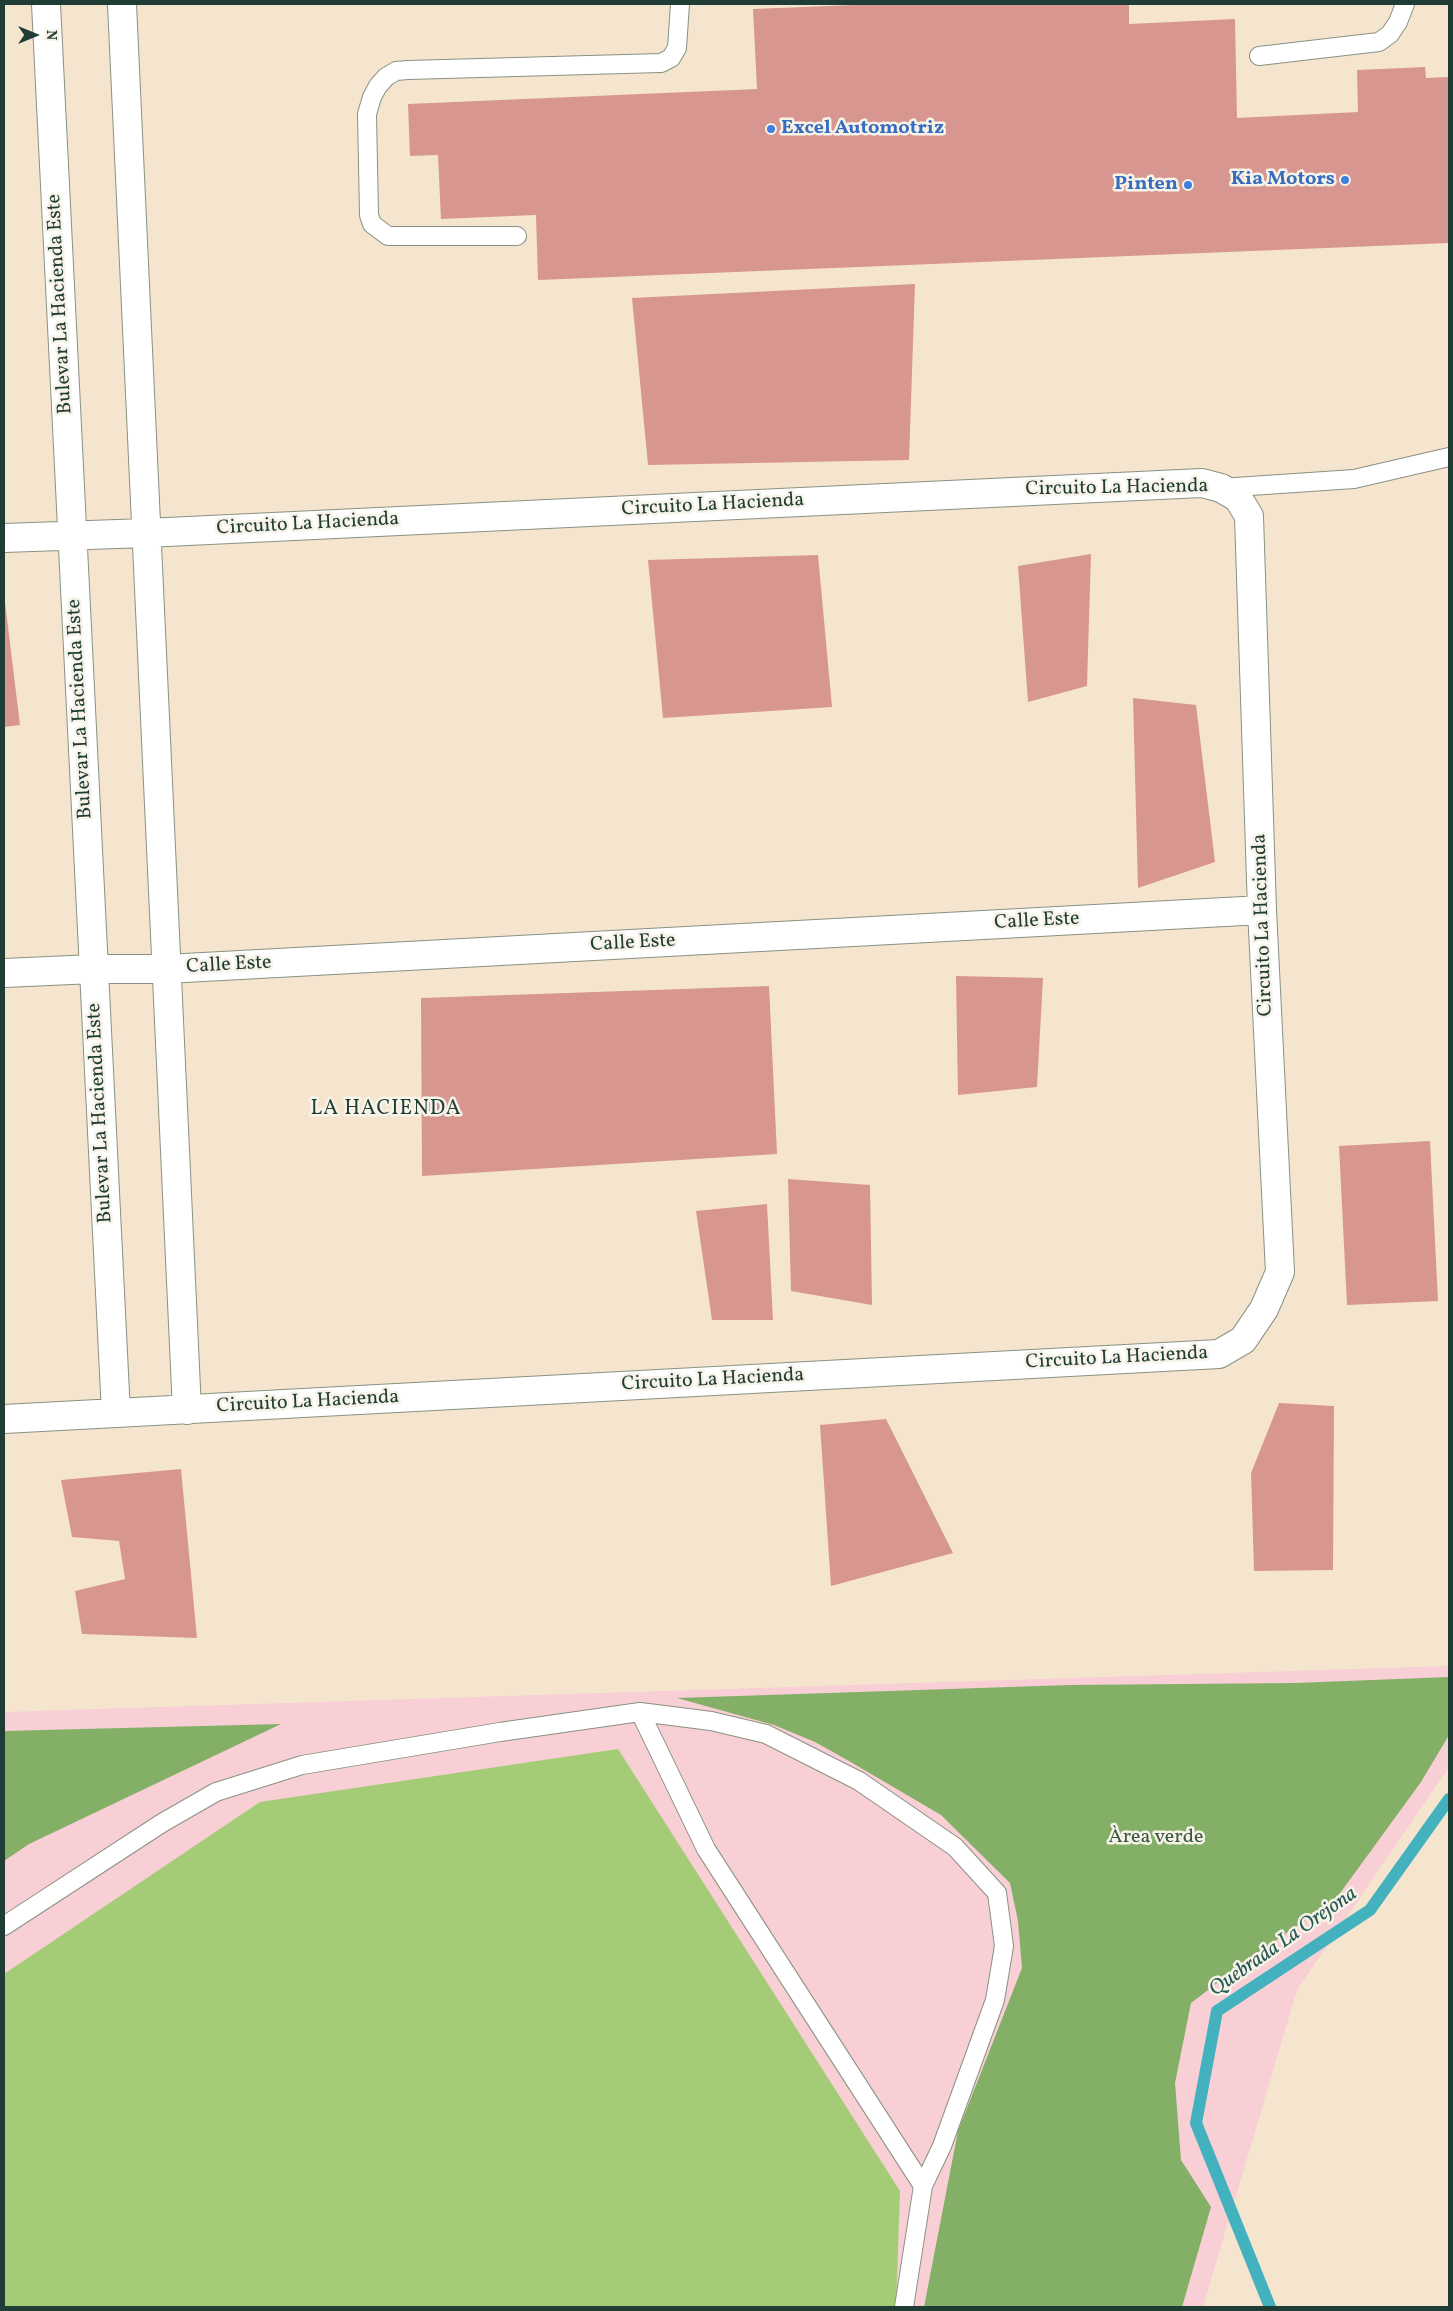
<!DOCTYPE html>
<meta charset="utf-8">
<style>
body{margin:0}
#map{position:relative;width:1453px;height:2311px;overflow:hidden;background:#f5e5cf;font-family:Vollkorn,serif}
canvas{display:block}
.frame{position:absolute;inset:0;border:5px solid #1f3d34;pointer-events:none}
.north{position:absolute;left:10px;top:10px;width:50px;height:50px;-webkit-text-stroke:4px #f7f3e8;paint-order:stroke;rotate:90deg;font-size:14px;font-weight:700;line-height:20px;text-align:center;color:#1f3d34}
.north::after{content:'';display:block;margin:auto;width:18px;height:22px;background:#1f3d34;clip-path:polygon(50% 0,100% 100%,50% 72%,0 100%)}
</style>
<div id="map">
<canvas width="1453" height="2311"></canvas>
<div class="frame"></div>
<div class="north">N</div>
</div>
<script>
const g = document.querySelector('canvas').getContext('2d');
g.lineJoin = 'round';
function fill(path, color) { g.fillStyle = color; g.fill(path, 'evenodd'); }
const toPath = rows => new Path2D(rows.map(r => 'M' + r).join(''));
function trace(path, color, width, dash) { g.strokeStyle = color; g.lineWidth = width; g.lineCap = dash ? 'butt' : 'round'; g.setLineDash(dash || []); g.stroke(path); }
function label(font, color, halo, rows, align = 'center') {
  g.font = font + ' Vollkorn,serif'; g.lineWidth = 5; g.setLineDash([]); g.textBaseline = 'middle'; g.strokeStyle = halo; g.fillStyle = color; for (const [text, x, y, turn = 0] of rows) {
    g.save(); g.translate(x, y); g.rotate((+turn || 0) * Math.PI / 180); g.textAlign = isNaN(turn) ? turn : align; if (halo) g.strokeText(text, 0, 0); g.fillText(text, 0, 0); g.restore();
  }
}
fill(toPath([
 [1449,1666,1449,1767,1297,1990,1203,2307,4,2307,4,1712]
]), '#f7cfd5');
fill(toPath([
 [618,1749,900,2191,896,2307,4,2307,4,1974,260,1802]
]), '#a4cb76');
fill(toPath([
 [1449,1677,1449,1735,1421,1782,1335,1900,1247,1960,1191,2003,1175,2083,1181,2160,1211,2207,1182,2307,924,2307,958,2131,1022,1968,1018,1921,1010,1883,941,1815,849,1761,815,1742,774,1725,677,1698,1070,1685,1295,1683],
 [281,1724,29,1844,4,1861,4,1731]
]), '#83af67');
trace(toPath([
 [1270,2307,1196,2123,1217,2011,1370,1910,1449,1799]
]), '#43b1be', 12);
fill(toPath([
 [879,4,1129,4,1129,24,1235,19,1237,118,1358,112,1357,70,1425,67,1426,78,1449,77,1449,243,538,280,536,215,441,219,438,155,410,156,408,104,757,89,753,9],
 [915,284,909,460,648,465,632,298],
 [1091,554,1087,686,1028,702,1018,566],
 [818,555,832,707,663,718,648,560],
 [4,594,20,725,4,727],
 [1133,698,1196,705,1215,862,1138,888],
 [956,976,1043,978,1037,1087,958,1095],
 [769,986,777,1154,422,1176,421,998],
 [1430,1141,1438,1301,1347,1305,1339,1146],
 [788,1179,870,1185,872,1305,791,1291],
 [767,1204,773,1320,712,1320,696,1211],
 [1279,1403,1334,1406,1333,1570,1254,1571,1251,1473],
 [886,1419,953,1553,831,1586,820,1425],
 [181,1469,197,1638,82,1634,75,1591,125,1579,119,1541,72,1537,61,1480]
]), '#d89691');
const service = toPath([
 [1259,56,1379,42,1390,34,1398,22,1405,4],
 [517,236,388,236,372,224,369,215,367,114,372,97,378,86,386,77,396,71,408,70,661,63,671,58,677,48,680,4],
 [1221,488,1354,479,1449,457],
 [640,1712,706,1849,923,2186],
 [4,1926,162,1823,216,1792,302,1765,500,1732,640,1712,711,1721,766,1734,859,1781,955,1847,997,1893,1004,1946,995,2000,942,2146,923,2186,904,2307]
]);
const minor = toPath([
 [46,4,116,1413],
 [122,4,187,1410],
 [4,538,146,533,1202,483,1221,488,1238,498,1249,516,1262,910,1280,1272,1264,1309,1243,1340,1219,1354,4,1419],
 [4,973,94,969,166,969,1262,910]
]);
trace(service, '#8a9182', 20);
trace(minor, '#8a9182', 30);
trace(service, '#fff', 18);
trace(minor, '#fff', 28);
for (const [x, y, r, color] of [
 [771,129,5,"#3f7fe0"],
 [1345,180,5,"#3f7fe0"],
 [1188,185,5,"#3f7fe0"]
]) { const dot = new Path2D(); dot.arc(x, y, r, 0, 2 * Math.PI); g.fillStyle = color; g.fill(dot); trace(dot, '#f7f3e8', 2); }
label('bold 20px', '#366cbe', '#f7f3e8', [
 ["Excel Automotriz",781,129,"left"],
 ["Kia Motors",1335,180],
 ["Pinten",1178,185]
], 'right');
label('20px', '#1f3d34', '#f7f3e8', [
 ["Bulevar La Hacienda Este",61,304,-93],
 ["Circuito La Hacienda",1117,489,-1],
 ["Circuito La Hacienda",713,506,-3],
 ["Circuito La Hacienda",308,525,-3],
 ["Bulevar La Hacienda Este",81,709,-93],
 ["Calle Este",1037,922,-3],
 ["Circuito La Hacienda",1264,925,-92],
 ["Calle Este",633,944,-3],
 ["Calle Este",229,966,-3],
 ["Bulevar La Hacienda Este",101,1113,-93],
 ["Circuito La Hacienda",1117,1359,-3],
 ["Circuito La Hacienda",713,1381,-3],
 ["Circuito La Hacienda",308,1403,-3]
]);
label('20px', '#3a5941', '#f7f3e8', [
 ["Àrea verde",1156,1838]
]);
g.letterSpacing = '1px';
label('21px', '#1f3d34', '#f7f3e8', [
 ["LA HACIENDA",386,1110]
]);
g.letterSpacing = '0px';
label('italic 21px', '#285a56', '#f7f3e8', [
 ["Quebrada La Orejona",1284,1943,-35]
]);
</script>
